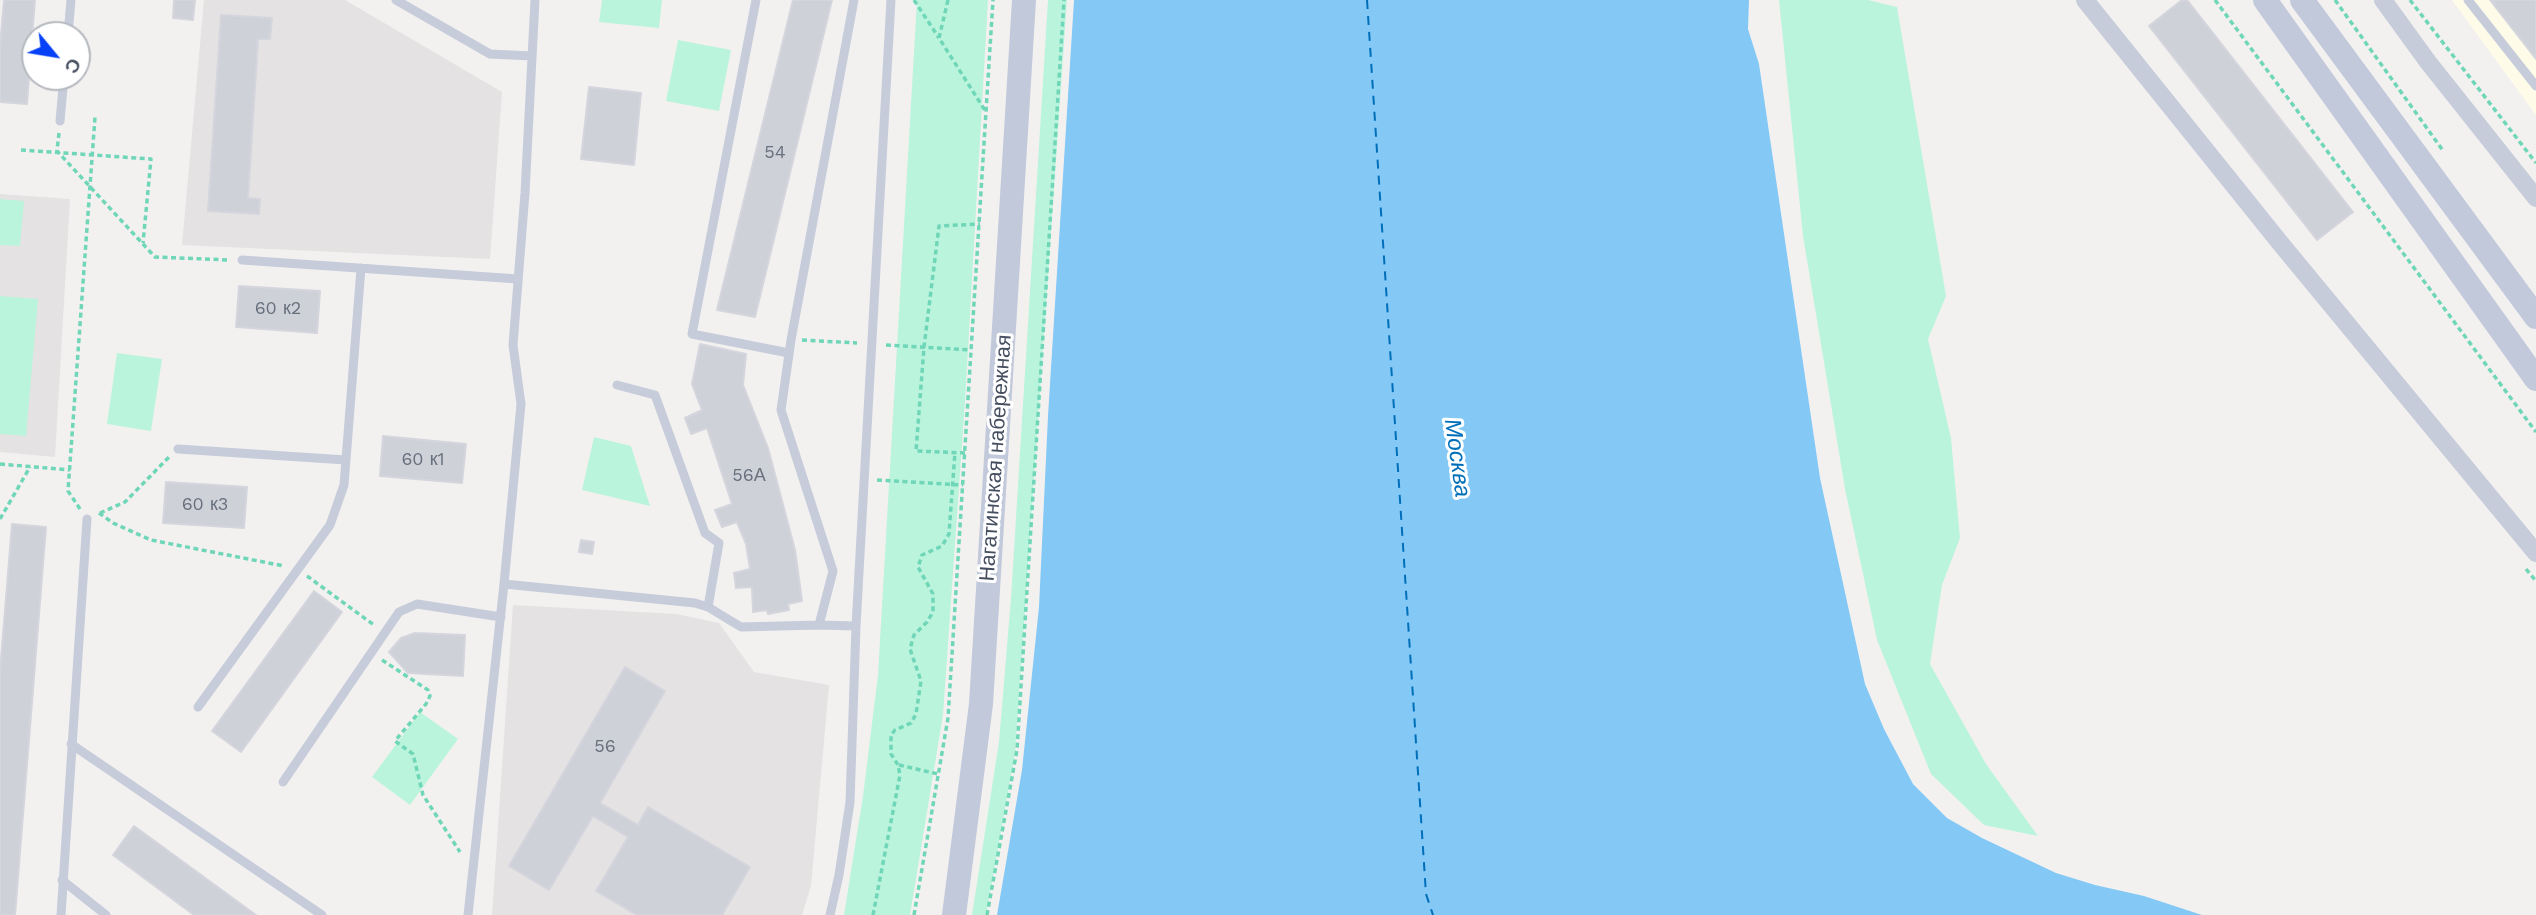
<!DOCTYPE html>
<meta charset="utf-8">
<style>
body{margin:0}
#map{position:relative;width:2536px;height:915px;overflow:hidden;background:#f3f1f0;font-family:"Work Sans",sans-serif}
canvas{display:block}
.north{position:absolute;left:21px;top:21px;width:70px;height:70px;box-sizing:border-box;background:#fff;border:2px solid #b5b9bf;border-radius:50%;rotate:120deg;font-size:19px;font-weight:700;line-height:28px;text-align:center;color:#464f60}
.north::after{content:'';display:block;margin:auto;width:24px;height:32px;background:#0641f8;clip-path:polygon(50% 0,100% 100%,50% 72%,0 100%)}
</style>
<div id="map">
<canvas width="2536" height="915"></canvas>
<div class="north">С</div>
</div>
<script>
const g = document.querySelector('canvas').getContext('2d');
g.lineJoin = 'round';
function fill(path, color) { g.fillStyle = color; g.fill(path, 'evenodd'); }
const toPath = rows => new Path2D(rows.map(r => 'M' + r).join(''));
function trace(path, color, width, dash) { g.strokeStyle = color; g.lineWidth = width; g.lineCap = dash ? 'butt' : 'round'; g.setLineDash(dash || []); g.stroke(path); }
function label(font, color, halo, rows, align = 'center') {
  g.font = font + ' "Work Sans",sans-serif'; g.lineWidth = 6; g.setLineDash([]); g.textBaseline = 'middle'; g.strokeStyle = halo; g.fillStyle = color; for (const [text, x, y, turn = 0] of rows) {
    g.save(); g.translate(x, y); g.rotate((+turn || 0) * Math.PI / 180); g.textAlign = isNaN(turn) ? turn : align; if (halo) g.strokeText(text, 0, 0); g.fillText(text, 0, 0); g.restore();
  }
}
fill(toPath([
 [2452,0,2536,0,2536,115]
]), '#fefce9');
fill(toPath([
 [204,0,345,0,502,92,490,259,182,245],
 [0,194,70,199,55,457,0,452],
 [513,605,676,614,719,623,754,672,829,685,811,886,802,915,492,915]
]), '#e4e2e2');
fill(toPath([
 [602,0,662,0,659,28,599,22],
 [917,0,988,0,965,402,943,715,910,915,844,915,863,796,878,675],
 [1048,0,1067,0,1015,753,986,915,972,915,999,742,1011,598],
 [1779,0,1868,0,1897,7,1946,296,1928,339,1951,438,1960,538,1942,585,1930,664,1986,764,2038,836,1984,825,1931,774,1877,640,1845,489,1803,236],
 [678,40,731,50,719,111,666,101],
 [0,199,24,201,20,246,0,245],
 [0,296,38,299,26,436,0,434],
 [117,353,162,359,151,431,107,424],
 [594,437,631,446,650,506,582,490],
 [420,712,458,739,410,805,372,777]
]), '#bbf4dc');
fill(toPath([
 [1074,0,1749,0,1748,29,1759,64,1820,478,1865,684,1884,729,1913,784,1947,818,1982,838,2056,873,2095,885,2144,896,2202,915,997,915,1022,770,1039,607,1048,416]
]), '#84c8f6');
trace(toPath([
 [1367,0,1426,894,1433,915]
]), '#006fb9', 2, [9, 7]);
const building = toPath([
 [4,0,35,0,27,104,0,102,0,46,4,0],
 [174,0,195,0,193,20,173,18,174,0],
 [793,0,832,0,755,317,717,310,793,0],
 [2182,0,2187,0,2353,212,2317,240,2149,26,2182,0],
 [2490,0,2536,0,2536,59,2490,0],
 [221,15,272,18,270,39,258,39,248,198,260,199,259,214,208,211,221,15],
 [589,87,641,93,634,165,581,159,589,87],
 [239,286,320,291,317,333,236,327,239,286],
 [700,344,746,354,743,385,768,448,795,550,802,601,788,604,789,610,768,614,767,610,753,612,752,587,736,588,734,573,750,569,746,544,737,522,722,527,715,510,732,504,707,428,691,434,685,418,702,410,692,384,700,344],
 [383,436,466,444,462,483,380,476,383,436],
 [166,482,247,487,244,528,163,523,166,482],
 [12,524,46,527,15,915,0,915,0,671,12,524],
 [581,540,594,542,592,554,579,552,581,540],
 [314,591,342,612,241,752,212,731,314,591],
 [415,633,465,635,463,676,408,673,389,652,401,638,415,633],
 [625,667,665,691,600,803,638,825,648,807,750,867,722,915,637,915,596,891,628,837,593,816,549,890,509,866,625,667],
 [134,826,256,915,194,915,113,855,134,826]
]);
fill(building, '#cfd1d8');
trace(building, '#d4d5dd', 2);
trace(toPath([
 [914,0,939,38],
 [948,0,939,38,986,112],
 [2215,0,2536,432],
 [2335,0,2444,152],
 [2410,0,2536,163],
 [59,133,57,151,155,257,230,260],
 [21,150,151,159,143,243],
 [802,340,857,343],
 [886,345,971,350],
 [965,453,916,451,924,347,939,226,980,224],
 [0,464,70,470],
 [877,480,963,485],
 [80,509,68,491,95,117],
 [99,513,113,523,151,540,284,566],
 [100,513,125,502,169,457],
 [0,519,30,467],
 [2526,569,2536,581],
 [307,576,374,625],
 [382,660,428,690,430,696,426,704,395,741,413,754,423,795,460,852],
 [899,765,938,774],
 [873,915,900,775,898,765,891,754,891,735,895,730,911,723,916,714,921,681,910,649,914,635,927,622,933,612,933,594,918,567,922,555,942,546,949,534,955,452],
 [914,915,948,718,993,0],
 [987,915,1017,750,1064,0]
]), '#6fd6b7', 3.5, [5, 3.5]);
trace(toPath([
 [396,0,490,54,532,56],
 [535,0,525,193,513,345,521,404,504,584,695,603,708,607,741,627,819,625,833,571,781,410,791,340,854,0],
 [756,0,692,334,789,353],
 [2468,0,2536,86],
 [68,35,71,0],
 [60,121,64,77],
 [242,260,518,279],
 [617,385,655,395,705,533,719,543,708,607],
 [178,449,346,460],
 [819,625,856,626,891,0],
 [198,707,330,525,344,485,361,268],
 [71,744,322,915],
 [283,782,399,612,417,604,501,617],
 [62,880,106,915],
 [61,915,87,519],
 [468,915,504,584],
 [830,915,839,875,850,802,856,626]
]), '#c6ccda', 9);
trace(toPath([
 [2085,0,2281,244,2536,553],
 [2383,0,2428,62,2536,198]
]), '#c6ccda', 18);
trace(toPath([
 [2265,0,2536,379],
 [2302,0,2536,317],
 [954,915,981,704,1024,0]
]), '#c1c9db', 24);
label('18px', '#68707e', null, [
 ["54",775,153],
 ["60 к2",278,309],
 ["60 к1",423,460],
 ["56А",749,476],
 ["60 к3",205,505],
 ["56",605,747]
]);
label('21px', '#464f60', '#fff', [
 ["Нагатинская набережная",996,458,-86]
]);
label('italic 23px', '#006fb9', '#fff', [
 ["Москва",1457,458,82]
]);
</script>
